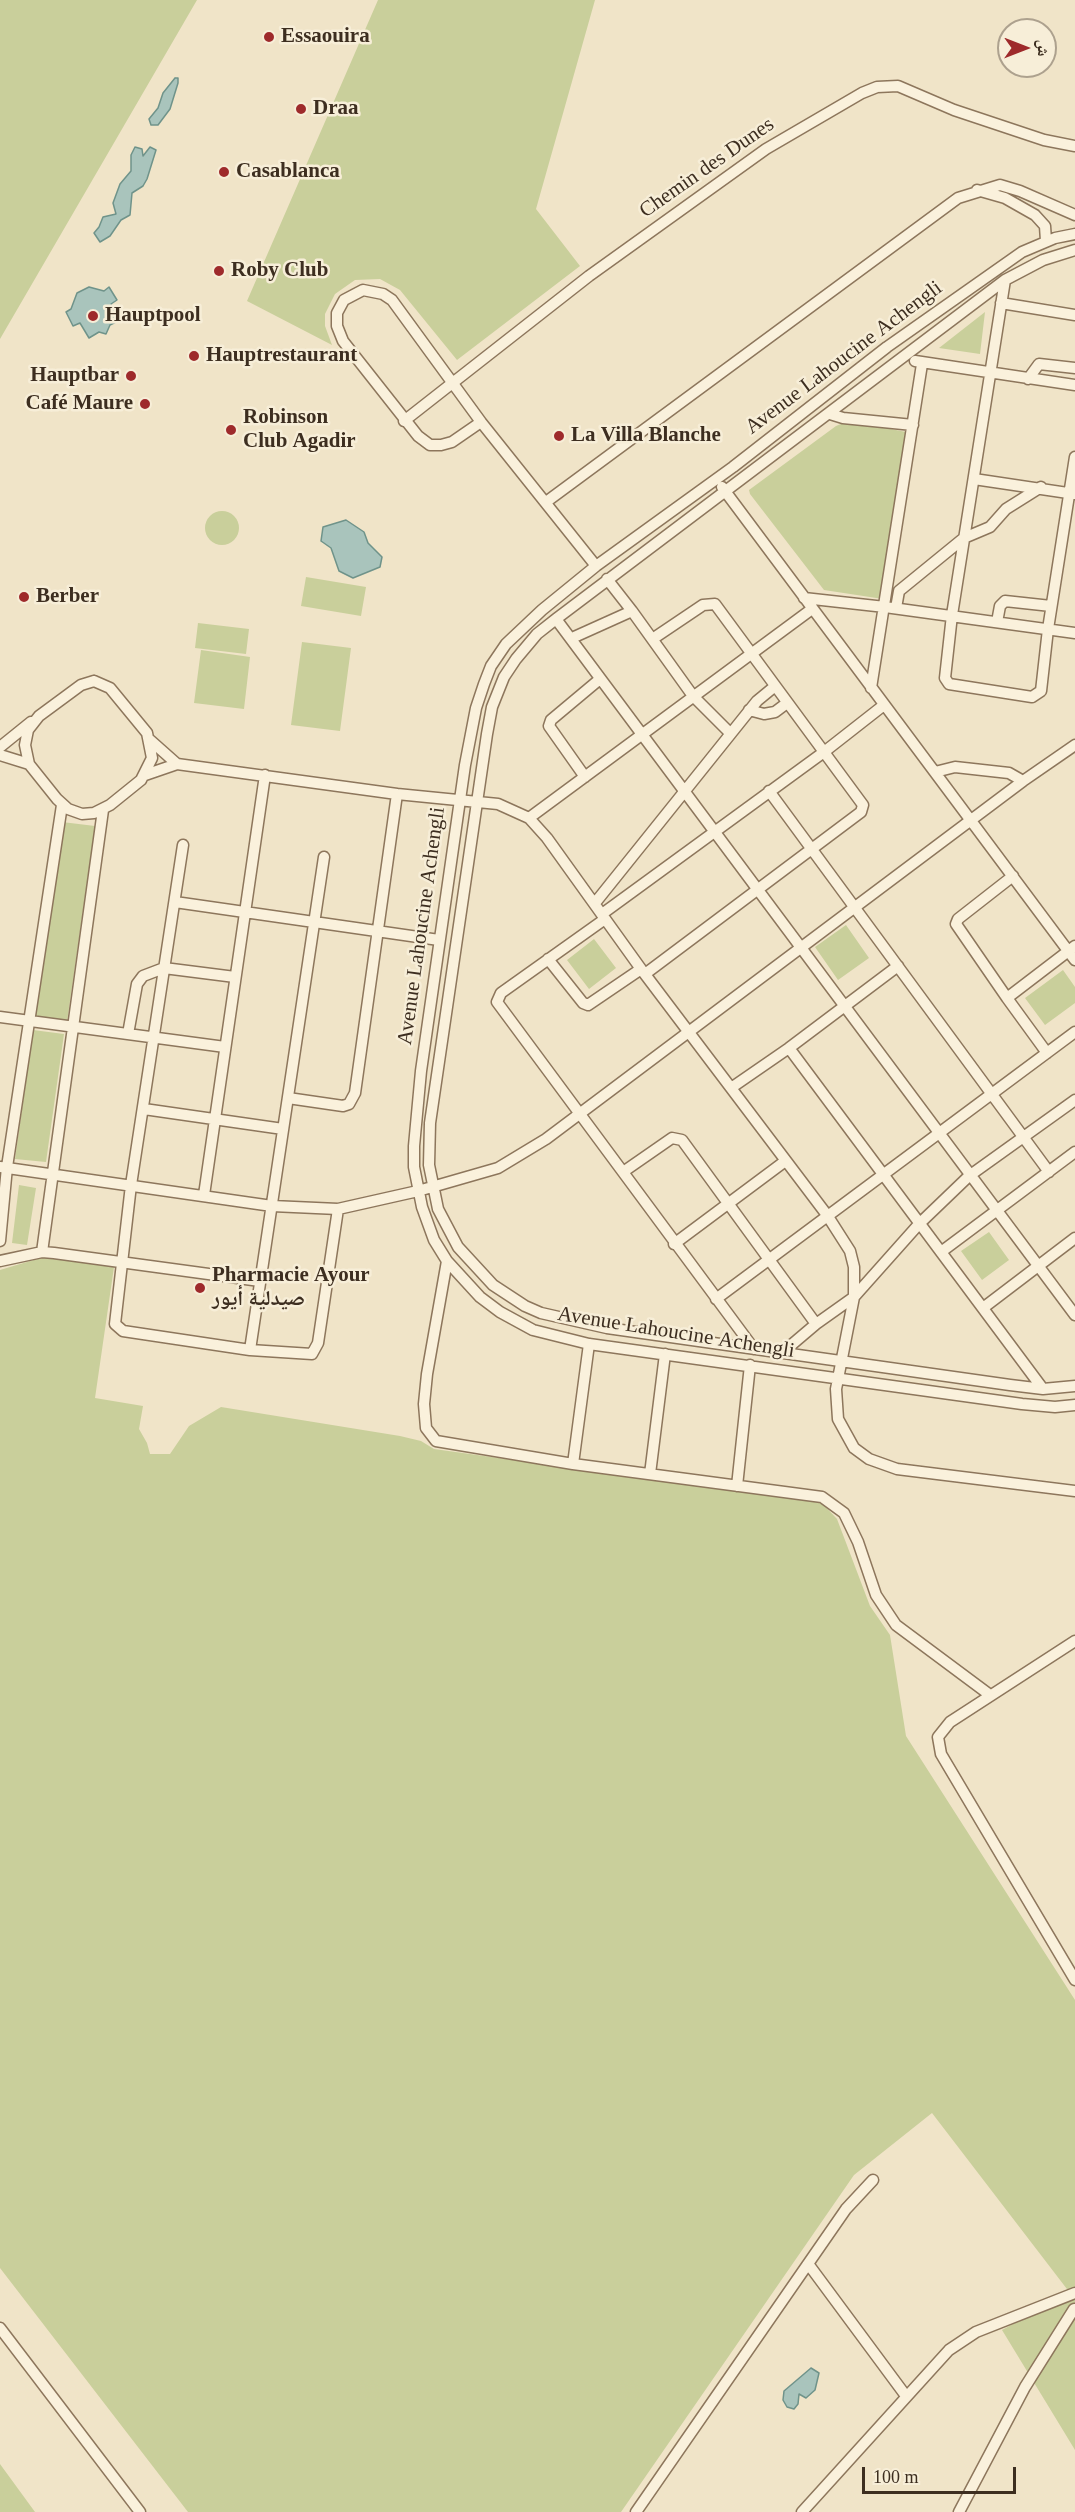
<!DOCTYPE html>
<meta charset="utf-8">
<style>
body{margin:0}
#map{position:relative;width:1075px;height:2512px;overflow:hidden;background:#f0e4c8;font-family:"Times New Roman","Noto Naskh Arabic",serif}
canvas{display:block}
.north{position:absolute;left:997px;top:18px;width:60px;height:60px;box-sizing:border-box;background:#f7eed8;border:2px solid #ada18e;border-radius:50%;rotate:90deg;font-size:16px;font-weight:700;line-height:24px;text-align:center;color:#3d2e20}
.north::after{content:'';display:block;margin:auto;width:21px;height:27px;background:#9e2a2b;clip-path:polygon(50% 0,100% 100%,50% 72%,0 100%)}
.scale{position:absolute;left:862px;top:2467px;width:154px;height:27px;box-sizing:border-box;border:3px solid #3d2e20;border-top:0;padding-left:8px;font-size:18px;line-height:21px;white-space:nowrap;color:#3d2e20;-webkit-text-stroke:4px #f7eed8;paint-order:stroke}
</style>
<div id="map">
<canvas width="1075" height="2512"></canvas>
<div class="north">ش</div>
<div class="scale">100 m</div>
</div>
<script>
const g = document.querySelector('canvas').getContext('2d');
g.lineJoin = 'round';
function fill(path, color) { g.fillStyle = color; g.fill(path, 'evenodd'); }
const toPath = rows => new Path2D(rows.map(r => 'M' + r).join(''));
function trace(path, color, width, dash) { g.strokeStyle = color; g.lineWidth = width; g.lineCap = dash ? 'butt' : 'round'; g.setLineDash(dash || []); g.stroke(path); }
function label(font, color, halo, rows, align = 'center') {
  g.font = font + ' "Times New Roman","Noto Naskh Arabic",serif'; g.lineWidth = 5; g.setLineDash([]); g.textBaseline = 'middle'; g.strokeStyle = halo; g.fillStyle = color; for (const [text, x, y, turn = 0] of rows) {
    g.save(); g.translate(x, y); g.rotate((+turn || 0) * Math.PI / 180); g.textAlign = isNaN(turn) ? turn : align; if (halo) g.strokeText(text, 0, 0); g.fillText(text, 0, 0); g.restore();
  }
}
fill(toPath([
 [0,0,197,0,0,339],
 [378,0,595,0,536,209,580,266,457,360,400,290,380,279,355,280,335,294,325,314,325,326,332,345,247,301],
 [985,312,980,354,939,348],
 [843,423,860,423,906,432,883,599,824,590,750,494,749,490,836,426],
 '205 528a17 17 0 1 1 34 0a17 17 0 1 1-34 0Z',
 [306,577,366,587,361,616,301,606],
 [198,623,249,629,246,654,195,648],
 [302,642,351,648,340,731,291,725],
 [201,650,250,657,244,709,194,703],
 [62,822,95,826,67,1022,34,1018],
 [846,925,869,958,838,980,815,947],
 [594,939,616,968,589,989,567,960],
 [1063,970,1075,987,1075,1003,1045,1025,1025,998],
 [33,1030,64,1034,46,1162,15,1159],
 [19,1185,36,1188,27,1245,12,1243],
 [989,1232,1009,1260,982,1280,961,1251],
 [47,1256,114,1267,95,1398,143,1406,139,1429,147,1443,150,1454,170,1454,189,1426,221,1407,400,1436,421,1441,434,1449,822,1503,837,1519,870,1606,890,1635,906,1736,1075,2000,1075,2450,1002,2330,1070,2293,932,2113,854,2175,621,2512,188,2512,0,2268,0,1270],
 [0,2464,35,2512,0,2512]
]), '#c9cf9b');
const water = toPath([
 [175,78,178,78,178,83,170,109,158,125,151,125,149,119,158,108,163,93,175,78],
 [135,147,142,149,143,156,150,147,156,150,147,179,143,186,132,193,130,215,121,220,110,236,100,242,94,233,99,227,103,217,116,214,113,203,120,184,131,171,131,155,135,147],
 [89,287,104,291,109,287,117,300,111,304,120,320,110,325,106,334,99,332,89,338,80,323,73,326,66,312,71,309,77,293,89,287],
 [346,520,364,532,368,543,382,557,380,567,353,578,339,571,331,548,321,541,323,527,346,520],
 [811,2368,819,2373,815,2390,806,2398,799,2394,798,2404,794,2409,787,2407,783,2400,784,2391,811,2368]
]);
fill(water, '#a9c4bc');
trace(water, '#6f938a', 1.5);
const minor = toPath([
 [977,190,1005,198,1035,215,1045,226,1046,241],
 [1075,234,1055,238,1022,252,887,347,733,467,596,566,542,610,506,644,491,666,484,684,476,708,465,765,421,1071,414,1146,414,1167,422,1207,434,1240,447,1261,480,1297,500,1312,533,1330,589,1344,1022,1404,1055,1407,1075,1405],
 [1075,250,1043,260,1005,280,556,619,537,634,516,659,504,677,492,707,487,734,430,1123,429,1165,438,1209,458,1247,493,1285,525,1306,541,1313,607,1328,1010,1385,1043,1389,1075,1386],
 [1005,280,952,615,945,678,949,684,1032,697,1041,691,1048,629,1075,457],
 [1001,303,1075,315],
 [915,361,1075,385],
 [1028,379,1039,364,1075,368],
 [830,414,843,418,913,425],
 [404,421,589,276,766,149,862,93,877,87,898,86,954,110,1044,140,1075,146],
 [481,422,452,442,441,445,430,445,418,436,343,341,337,326,337,313,344,300,363,290,383,294,392,300,481,422,596,566],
 [974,479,1075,494],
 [722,487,1075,960],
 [546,502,958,198,1000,185,1020,191,1075,215],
 [804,598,885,607,1075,633],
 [896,608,899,591,964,538,990,527,1006,509,1041,487],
 [632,611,693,696,730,733],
 [556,619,1075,1315],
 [997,622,1000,606,1005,601,1051,606],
 [572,638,632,611,607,579],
 [94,681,110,688,147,733,152,758,141,780,110,805,94,813,82,814,68,809,57,799,29,764,25,745,28,730,39,716,81,685,94,681],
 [871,688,922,364],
 [749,710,764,714,775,712,787,703],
 [150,740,177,764],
 [0,747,31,722],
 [0,755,29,764],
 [935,772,955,767,1009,773,1023,781],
 [145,775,177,764,397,794,498,804,529,818,547,838,641,969,827,1215,850,1251,854,1267,854,1297,836,1389,838,1419,854,1448,869,1459,897,1469,1075,1491],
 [585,777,549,726,551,720,600,679],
 [769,791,1049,1172],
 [529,818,812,609],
 [183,845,131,1185,115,1324,123,1331,250,1350,312,1354,318,1343,338,1209],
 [175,902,439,940],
 [595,903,757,701,774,687],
 [602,914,824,752,884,705],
 [605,919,501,993,497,1002,754,1349],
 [548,959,583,1003,588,1005,641,969],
 [645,974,861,812,863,805,715,604,703,605,654,638],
 [1007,998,956,924,958,919,1013,876],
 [0,1017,225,1047],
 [128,1034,137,984,143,976,164,968,235,977],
 [789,1048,898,966],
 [1047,1053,1007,998,1075,946],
 [731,1088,789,1048,1043,1389],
 [288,1098,343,1106,349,1104,355,1093,397,794],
 [144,1109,283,1129],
 [0,1167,272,1206,338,1209,418,1191,498,1168,546,1139,1023,781,1075,745],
 [623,1172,672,1138,682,1140,816,1324],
 [204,1195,265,775],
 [0,1241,7,1167,62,805],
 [674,1244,784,1162],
 [42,1252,103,810],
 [941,1252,1075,1152],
 [0,1261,42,1252,54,1253,260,1281],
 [447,1261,427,1374,424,1404,426,1428,436,1441,573,1464,822,1497,844,1513,858,1542,876,1595,896,1625,990,1695],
 [716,1299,1075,1032],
 [983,1308,1075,1238],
 [250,1350,324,857],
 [783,1352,816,1324,854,1297,919,1224,969,1176,1075,1100],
 [573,1464,589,1344],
 [650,1474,665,1354],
 [737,1486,750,1365],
 [1075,1641,950,1722,938,1737,941,1754,1075,1980],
 [809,2265,906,2396],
 [0,2328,140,2512],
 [636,2512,846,2209,873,2180],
 [802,2512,949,2350,976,2332,1075,2293],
 [959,2512,1025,2387,1074,2309]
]);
trace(minor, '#8d765c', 13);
trace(minor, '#faf1dc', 10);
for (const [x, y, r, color] of [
 [269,37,6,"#9e2a2b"],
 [301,109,6,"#9e2a2b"],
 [224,172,6,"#9e2a2b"],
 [219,271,6,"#9e2a2b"],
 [93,316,6,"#9e2a2b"],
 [194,356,6,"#9e2a2b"],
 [131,376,6,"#9e2a2b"],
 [145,404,6,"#9e2a2b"],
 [231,430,6,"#9e2a2b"],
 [559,436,6,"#9e2a2b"],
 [24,597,6,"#9e2a2b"],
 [200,1288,6,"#9e2a2b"]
]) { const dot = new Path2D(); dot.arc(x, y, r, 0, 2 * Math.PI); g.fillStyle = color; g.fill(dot); trace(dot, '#f7eed8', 2); }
label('bold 21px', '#3d2e20', '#f7eed8', [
 ["Essaouira",281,37],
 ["Draa",313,109],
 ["Casablanca",236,172],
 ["Roby Club",231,271],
 ["Hauptpool",105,316],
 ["Hauptrestaurant",206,356],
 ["Hauptbar",119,376,"right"],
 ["Café Maure",133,404,"right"],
 ["Robinson",243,418],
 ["Club Agadir",243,442],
 ["La Villa Blanche",571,436],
 ["Berber",36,597],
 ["Pharmacie Ayour",212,1276],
 ["صيدلية أيور",212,1300]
], 'left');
label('21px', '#3d2e20', '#f7eed8', [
 ["Chemin des Dunes",707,168,-35],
 ["Avenue Lahoucine Achengli",844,358,-37],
 ["Avenue Lahoucine Achengli",422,926,-82],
 ["Avenue Lahoucine Achengli",676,1333,9]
]);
</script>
